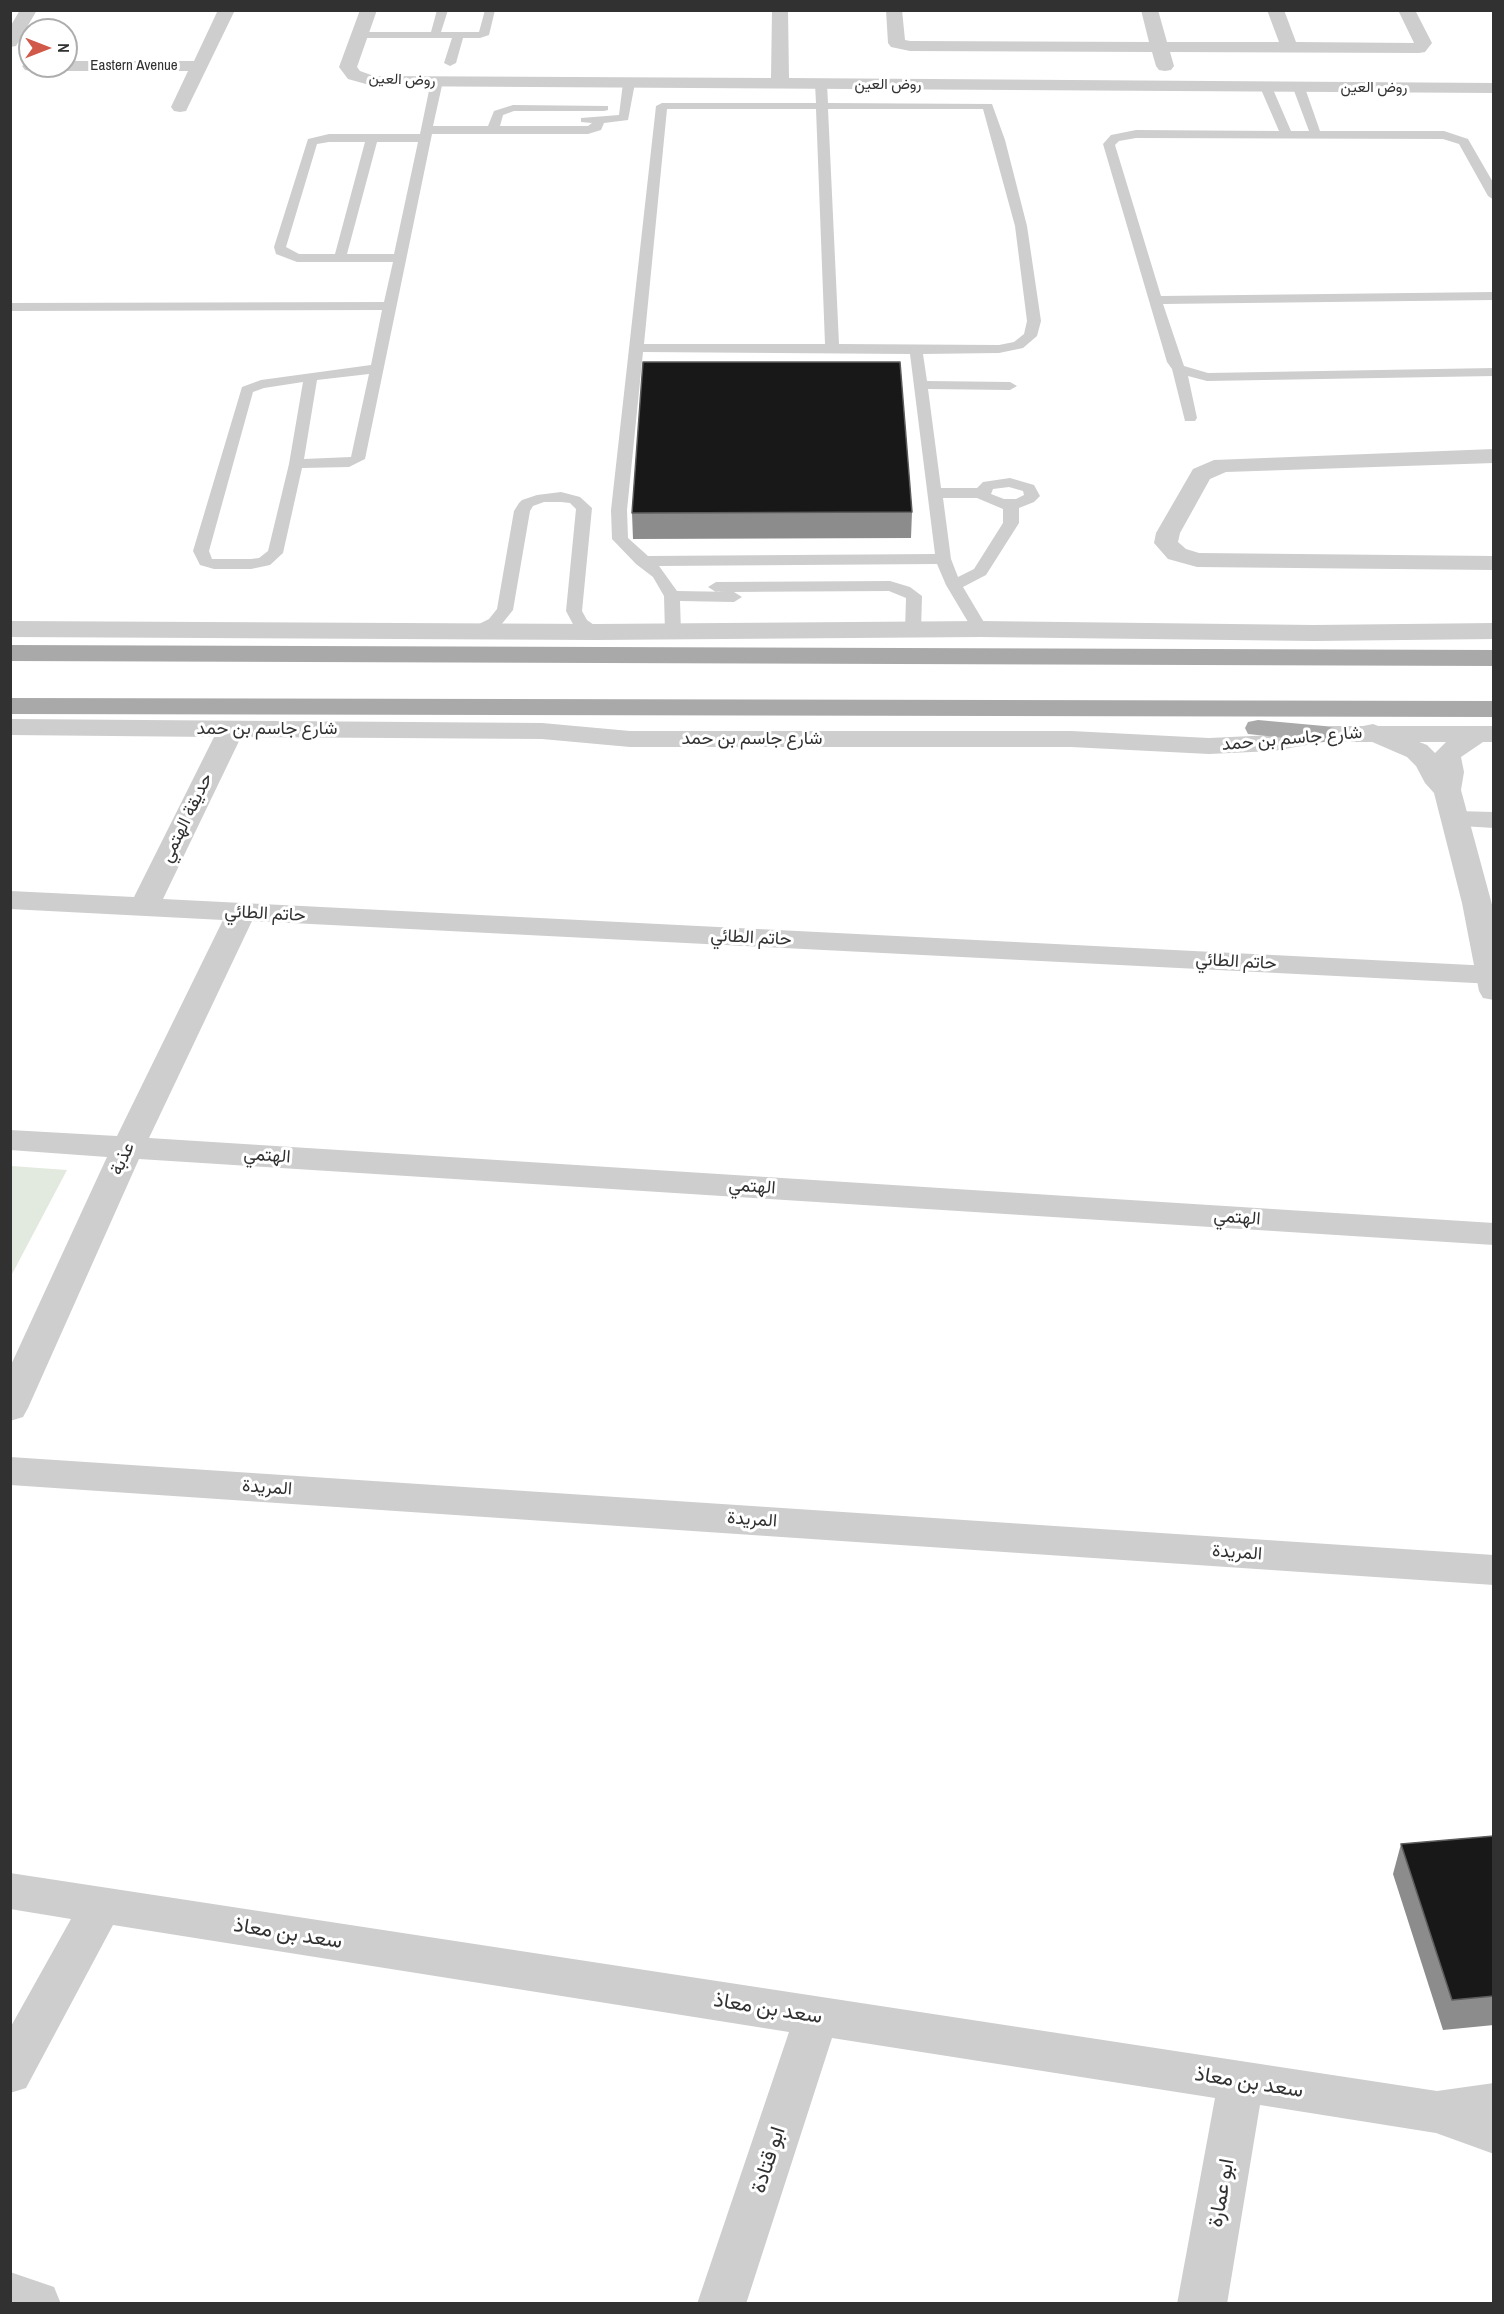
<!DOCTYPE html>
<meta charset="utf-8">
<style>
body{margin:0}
#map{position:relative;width:1504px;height:2314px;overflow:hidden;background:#fff;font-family:"Archivo Narrow",sans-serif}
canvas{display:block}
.frame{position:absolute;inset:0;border:12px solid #313131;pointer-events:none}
.north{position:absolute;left:18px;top:18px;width:60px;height:60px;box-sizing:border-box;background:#fff;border:2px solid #adadad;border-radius:50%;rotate:90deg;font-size:16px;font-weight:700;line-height:24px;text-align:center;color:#313131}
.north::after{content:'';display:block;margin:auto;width:21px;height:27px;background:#d1594a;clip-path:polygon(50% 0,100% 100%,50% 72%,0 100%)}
</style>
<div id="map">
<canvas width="1504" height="2314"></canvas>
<div class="frame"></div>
<div class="north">N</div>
</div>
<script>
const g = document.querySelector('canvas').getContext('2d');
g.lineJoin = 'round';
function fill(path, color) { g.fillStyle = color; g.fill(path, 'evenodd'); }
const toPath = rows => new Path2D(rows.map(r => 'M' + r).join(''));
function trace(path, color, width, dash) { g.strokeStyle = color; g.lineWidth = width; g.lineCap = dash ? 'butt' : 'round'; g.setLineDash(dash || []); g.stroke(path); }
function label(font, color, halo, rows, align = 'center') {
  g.font = font + ' "Archivo Narrow",Vazirmatn,sans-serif'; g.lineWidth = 6; g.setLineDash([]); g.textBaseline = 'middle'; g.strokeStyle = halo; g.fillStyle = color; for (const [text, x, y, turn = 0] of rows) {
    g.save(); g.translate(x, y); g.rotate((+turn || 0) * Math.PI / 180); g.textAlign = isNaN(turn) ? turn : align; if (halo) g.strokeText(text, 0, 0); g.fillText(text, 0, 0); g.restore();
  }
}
fill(toPath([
 [11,1166,67,1170,11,1276,10,1166]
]), '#e2e9de');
fill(toPath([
 [437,10,448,10,441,32,479,32,485,10,495,10,489,35,480,38,463,38,456,63,450,66,444,63,452,38,359,38,354,35,359,32,431,32,437,10],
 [437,78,443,81,433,126,488,126,494,111,513,105,608,106,608,110,604,111,514,111,503,115,500,126,588,126,592,123,581,122,581,118,619,115,623,83,629,80,635,83,628,120,604,123,601,130,588,134,432,134,365,459,349,467,302,468,283,553,270,565,251,569,214,569,200,565,193,551,242,387,261,380,371,365,382,310,10,311,10,303,384,302,393,262,297,262,276,254,274,247,308,139,329,134,420,134,431,81,437,78],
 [329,142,365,142,335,254,299,254,286,247,317,144,329,142],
 [377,142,418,142,394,254,347,254,377,142],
 [369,374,351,457,304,459,317,380,369,374],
 [303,382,289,464,268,551,259,558,251,559,212,559,209,551,253,392,264,388,303,382],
 [821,81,827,84,828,103,992,104,1005,140,1027,226,1041,321,1037,336,1023,348,999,353,923,354,927,381,1010,382,1017,386,1010,390,928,389,941,488,977,488,983,482,1010,478,1034,485,1040,496,1034,502,1019,508,1019,523,986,575,963,587,988,629,986,632,974,632,946,585,937,564,659,566,677,591,734,592,742,597,734,602,680,601,681,632,673,637,667,635,665,632,664,596,653,577,636,564,612,539,611,510,656,106,662,103,816,103,815,84,821,81],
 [667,109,816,109,825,344,644,344,667,109],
 [828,109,983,109,1015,226,1027,321,1024,334,1014,342,999,345,839,344,828,109],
 [643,352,910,354,935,554,648,556,628,538,627,510,643,352],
 [1009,487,1023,491,1024,495,1016,499,1004,499,991,494,993,489,1009,487],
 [943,498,977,498,1003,509,1003,523,974,569,958,577,951,559,943,498],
 [1266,84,1272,87,1291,131,1309,131,1293,88,1299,85,1305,88,1320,131,1444,131,1468,139,1494,184,1494,200,1488,196,1459,144,1443,139,1136,138,1119,141,1115,145,1161,296,1494,292,1494,300,1163,304,1184,366,1208,373,1494,368,1494,376,1207,381,1188,376,1197,418,1195,421,1185,421,1172,369,1167,362,1103,144,1111,135,1136,130,1279,131,1260,87,1266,84],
 [561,492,580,497,592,508,582,611,587,620,604,632,596,637,590,635,574,626,566,611,576,509,570,503,561,502,544,502,533,506,530,511,513,610,501,625,483,634,471,634,469,631,471,628,489,619,497,609,514,511,519,503,522,500,537,495,561,492],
 [890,581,910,587,922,596,921,631,919,634,913,636,905,631,906,598,889,591,716,592,708,587,716,582,890,581]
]), '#cecece');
fill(toPath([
 [20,10,37,10,16,46,10,47,10,27,20,10],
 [218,10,235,10,186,111,180,112,174,111,171,107,188,71,31,71,25,70,22,66,30,61,30,66,66,66,66,61,194,61,218,10],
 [360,10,377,10,357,67,360,71,374,76,771,78,772,10,788,10,789,78,1494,83,1494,93,373,86,348,79,339,67,360,10],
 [886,10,902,10,905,40,910,41,1149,42,1141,10,1158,10,1167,42,1279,42,1267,10,1284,10,1296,42,1414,43,1398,10,1415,10,1432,43,1425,52,1419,53,1170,52,1174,66,1171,70,1165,71,1159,70,1156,66,1152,52,910,51,891,47,888,43,886,10],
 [1494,449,1494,463,1226,472,1210,479,1180,533,1178,542,1186,549,1199,553,1494,556,1494,570,1197,567,1168,559,1154,543,1156,533,1193,469,1214,460,1494,449],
 [10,621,596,624,980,621,1314,625,1494,623,1494,639,1314,641,980,637,596,640,10,637,10,621],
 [10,719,542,723,630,731,1071,731,1209,738,1273,735,1324,726,1494,726,1494,742,1324,742,1273,751,1209,754,1071,747,630,747,542,739,241,737,163,899,1491,966,1494,966,1494,984,252,921,149,1138,1494,1223,1494,1245,139,1159,28,1408,23,1417,10,1421,10,1367,107,1157,10,1150,10,1130,117,1136,223,920,10,909,10,891,134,897,214,737,10,735,10,719],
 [1455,811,1494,812,1494,828,1445,825,1441,819,1445,813,1455,811],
 [10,1457,1494,1555,1494,1585,10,1485,10,1457],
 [10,1873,1437,2091,1494,2083,1494,2154,1436,2133,1260,2105,1227,2304,1177,2304,1215,2098,832,2038,746,2304,697,2304,789,2032,113,1925,26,2088,10,2093,10,2028,71,1919,10,1909,10,1873],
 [10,2272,54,2287,61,2304,10,2304,10,2272]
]), '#cecece');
fill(toPath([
 [1373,724,1427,745,1435,753,1450,738,1466,728,1476,726,1486,728,1490,734,1486,740,1461,757,1464,772,1461,790,1494,912,1494,1000,1483,998,1479,991,1462,903,1434,793,1425,783,1416,766,1407,757,1363,738,1360,732,1363,726,1373,724]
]), '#cecece');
fill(toPath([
 [10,645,1494,650,1494,666,10,661,10,645],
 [10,698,1494,701,1494,717,10,714,10,698],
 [1258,720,1324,726,1334,728,1338,734,1334,740,1324,742,1248,734,1245,728,1248,722,1258,720]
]), '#a9a9a9');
fill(toPath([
 [912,512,911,538,633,539,632,513],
 [1494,1836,1494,2025,1443,2030,1393,1874,1401,1844]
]), '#8c8c8c');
const building = toPath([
 [643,362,900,362,912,512,632,513,643,362],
 [1494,1836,1494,1996,1452,2000,1401,1844,1494,1836]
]);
fill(building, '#181818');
trace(building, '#5d5d5d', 1.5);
label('15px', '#313131', '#fff', [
 ["Eastern Avenue",134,66],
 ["روض العين",402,80,2],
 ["روض العين",888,85],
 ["روض العين",1374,88]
]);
label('18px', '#313131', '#fff', [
 ["شارع جاسم بن حمد",267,729],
 ["شارع جاسم بن حمد",752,739],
 ["شارع جاسم بن حمد",1292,739,-5],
 ["حديقة الهتمي",187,818,-64],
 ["حاتم الطائي",265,914,3],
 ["حاتم الطائي",751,938,3],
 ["حاتم الطائي",1236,962,3],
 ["الهتمي",267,1156,4],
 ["عذبة",123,1159,-65],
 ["الهتمي",752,1187,4],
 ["الهتمي",1237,1218,4],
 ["المريدة",267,1488,4],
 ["المريدة",752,1520,4],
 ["المريدة",1237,1553,4]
]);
label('21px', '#313131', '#fff', [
 ["سعد بن معاذ",288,1934,9],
 ["سعد بن معاذ",768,2009,9],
 ["سعد بن معاذ",1249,2083,9],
 ["ابو قتادة",769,2160,-72],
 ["ابو عمارة",1222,2193,-80]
]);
</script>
